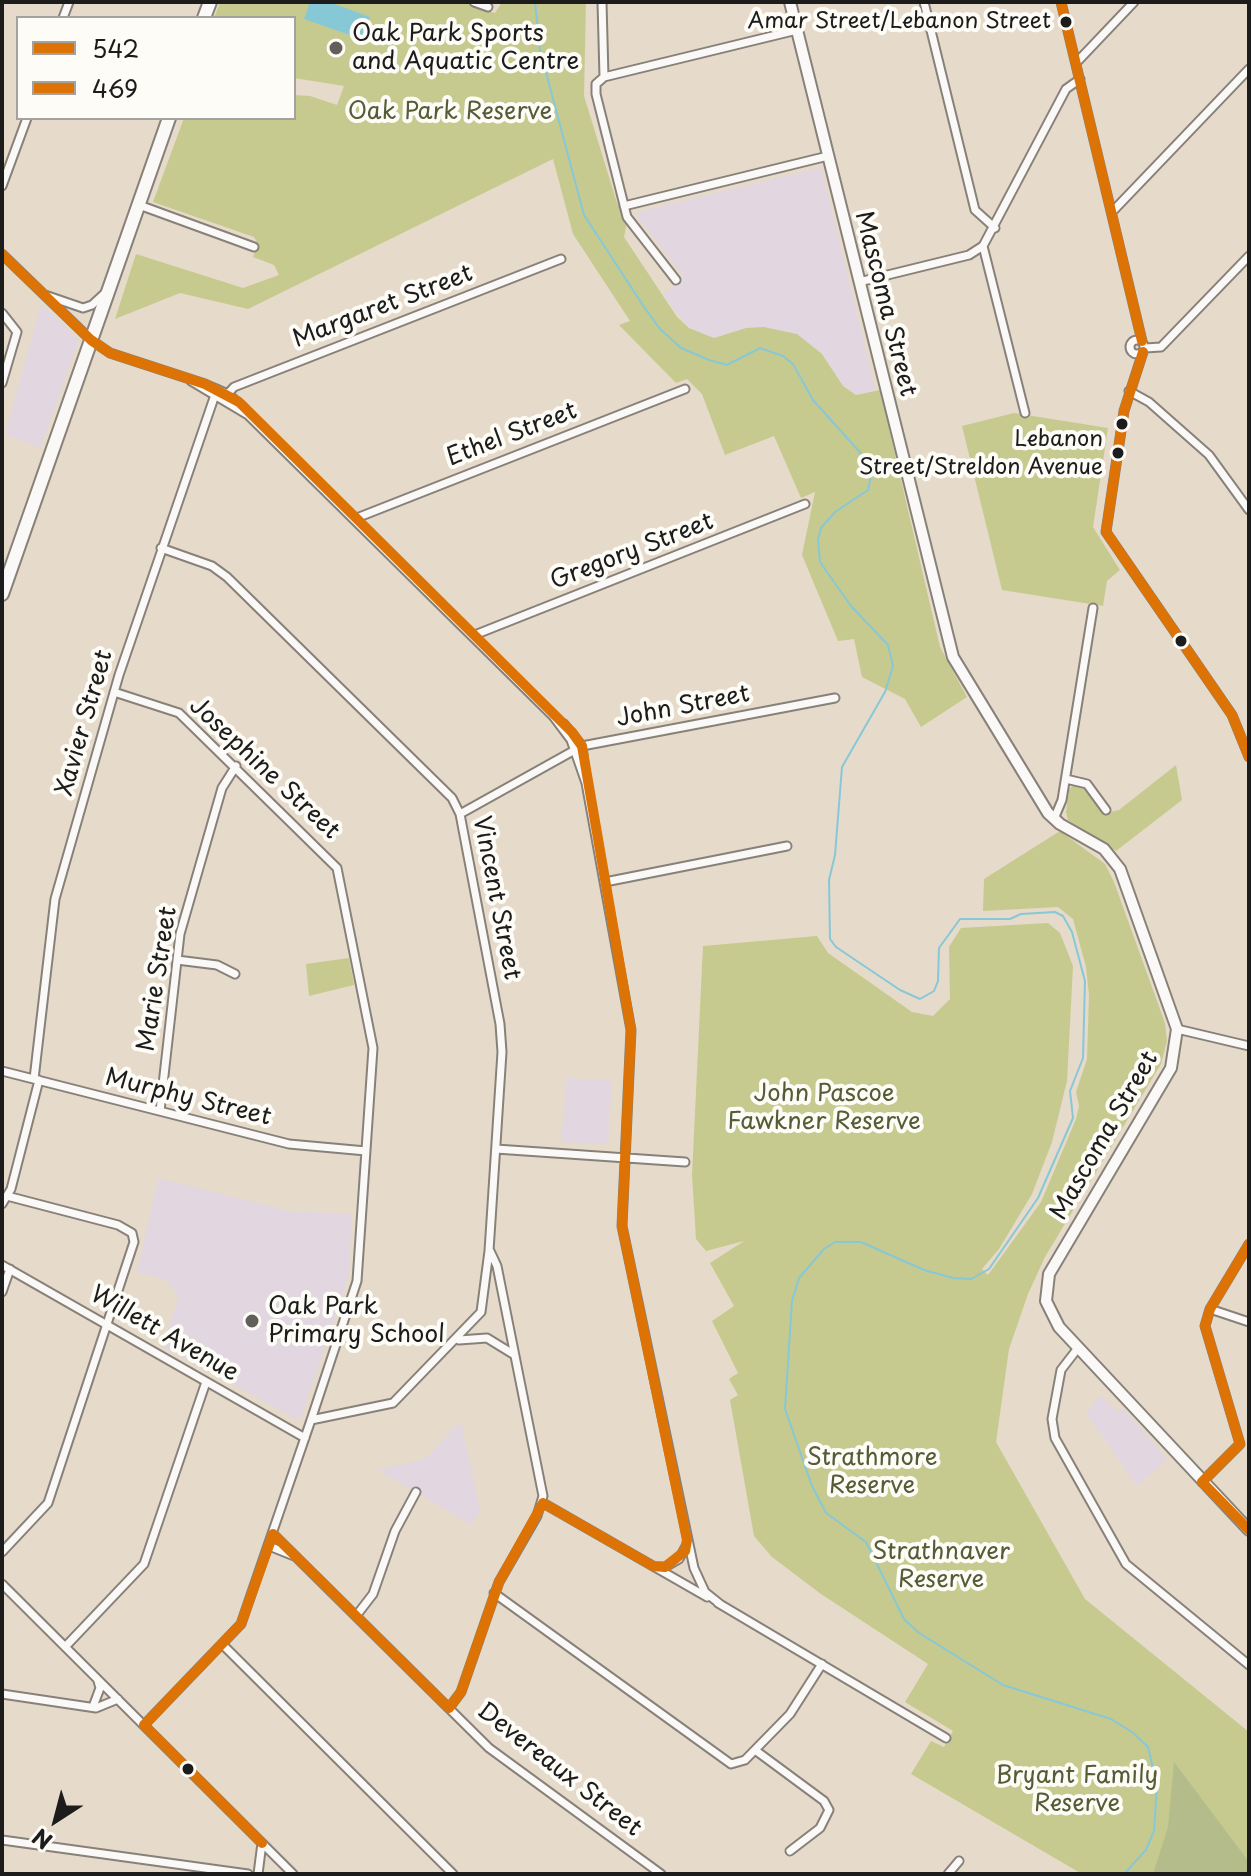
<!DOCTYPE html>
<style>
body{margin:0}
#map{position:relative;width:1251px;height:1876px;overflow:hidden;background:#e6daca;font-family:"Playpen Sans",sans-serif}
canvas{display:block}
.frame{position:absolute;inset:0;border:4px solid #1c1c1c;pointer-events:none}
.legend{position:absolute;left:16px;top:16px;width:280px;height:104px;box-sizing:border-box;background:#fdfcf7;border:2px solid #a3a29f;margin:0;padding:10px 14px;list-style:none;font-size:24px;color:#1c1c1c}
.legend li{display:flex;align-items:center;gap:16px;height:40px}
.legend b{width:40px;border:2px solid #a3a29f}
.north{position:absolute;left:16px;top:1780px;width:80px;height:80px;-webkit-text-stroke:6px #fdfcf7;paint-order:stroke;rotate:216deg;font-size:22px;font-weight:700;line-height:32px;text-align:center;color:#1c1c1c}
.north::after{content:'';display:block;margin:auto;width:28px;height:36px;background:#1c1c1c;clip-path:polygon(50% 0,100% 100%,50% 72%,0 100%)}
</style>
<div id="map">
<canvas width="1251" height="1876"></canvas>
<div class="frame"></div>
<ul class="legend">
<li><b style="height:10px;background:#dd7304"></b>542</li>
<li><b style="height:10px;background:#dd7304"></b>469</li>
</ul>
<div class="north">N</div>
</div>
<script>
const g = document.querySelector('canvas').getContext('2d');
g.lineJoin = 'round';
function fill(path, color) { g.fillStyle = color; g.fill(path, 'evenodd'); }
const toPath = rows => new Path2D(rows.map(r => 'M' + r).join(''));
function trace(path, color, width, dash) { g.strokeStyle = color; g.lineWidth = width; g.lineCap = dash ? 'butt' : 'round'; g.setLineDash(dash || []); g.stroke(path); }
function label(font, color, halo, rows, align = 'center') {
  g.font = font + ' "Playpen Sans",sans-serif'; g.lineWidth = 8; g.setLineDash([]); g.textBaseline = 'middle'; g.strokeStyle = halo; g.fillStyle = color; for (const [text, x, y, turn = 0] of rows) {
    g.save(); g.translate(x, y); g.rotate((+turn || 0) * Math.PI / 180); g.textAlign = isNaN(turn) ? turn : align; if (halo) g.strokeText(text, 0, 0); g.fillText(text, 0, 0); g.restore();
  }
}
fill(toPath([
 [818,168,822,170,876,392,856,395,843,386,822,354,721,335,714,338,689,328,663,295,684,277,637,216,638,212],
 [41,305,79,340,40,448,5,434],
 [567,1078,612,1080,608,1144,561,1142],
 [158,1178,288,1211,352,1214,348,1279,300,1421,162,1346,179,1296,165,1280,137,1272],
 [1100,1395,1118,1412,1123,1408,1167,1459,1137,1486,1086,1413],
 [461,1421,480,1512,472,1525,377,1470,425,1459]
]), '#e2d7e1');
fill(toPath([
 [220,2,462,2,495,13,502,2,586,2,584,96,617,203,627,222,624,237,677,317,689,328,714,338,746,328,764,327,797,334,822,354,843,386,856,395,880,390,940,647,967,697,921,727,905,699,862,677,854,639,838,641,802,555,815,492,801,498,774,436,725,455,702,394,687,379,676,383,619,325,630,321,573,234,553,159,248,309,180,293,115,319,136,254,243,288,279,275,274,265,253,257,258,244,254,237,153,202,184,118,294,118,294,95,310,96,337,105,344,86,294,78,294,18,214,18],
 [1014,413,1108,428,1093,527,1120,570,1107,581,1103,606,1002,590,962,426],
 [1176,765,1182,800,1116,851,1068,820,1066,812,1069,790,1073,785,1086,787,1105,813,1119,810],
 [1060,831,1105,864,1114,882,1165,1023,1167,1041,1161,1064,1045,1257,1028,1294,1009,1349,996,1442,1085,1599,1249,1732,1249,1874,1082,1874,911,1774,931,1741,944,1747,953,1731,905,1702,928,1664,821,1594,772,1557,754,1536,730,1400,738,1395,729,1379,738,1373,712,1321,734,1306,710,1263,744,1241,706,1251,696,1239,692,1175,703,946,817,936,828,953,912,1012,933,1016,950,999,949,947,961,928,1048,923,1060,933,1073,966,1067,1081,1052,1142,1032,1194,999,1249,982,1269,988,1275,1041,1202,1076,1119,1079,1106,1076,1092,1087,1059,1089,995,1086,967,1073,919,1058,907,983,911,984,879],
 [349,958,354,985,309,996,306,964]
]), '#c7ca8f');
fill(toPath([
 [1174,1762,1249,1862,1249,1874,1153,1874,1168,1827]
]), '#b3bc8a');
fill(toPath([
 [310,2,329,2,370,17,361,39,304,19]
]), '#87c8d7');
trace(toPath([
 [535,2,540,50,584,215,644,307,660,329,681,348,709,360,727,365,760,348,783,356,793,364,813,400,865,458,872,471,868,490,835,512,821,528,818,539,820,562,851,606,888,645,893,666,885,692,842,767,835,855,829,880,830,939,836,947,900,990,920,999,934,991,938,981,939,948,960,919,1010,919,1021,914,1055,912,1063,916,1072,932,1085,981,1083,1058,1070,1091,1073,1118,1038,1198,989,1269,971,1279,953,1278,924,1270,861,1242,835,1242,824,1249,799,1278,792,1301,785,1409,812,1486,826,1513,866,1542,904,1619,919,1633,1003,1685,1111,1719,1132,1732,1148,1747,1157,1785,1154,1831,1146,1850,1124,1874]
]), '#87c8d7', 2);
const minor = toPath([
 [474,2,488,7],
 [602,2,604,77,596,84,596,94,627,217,676,280],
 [924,2,975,210,995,228],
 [1061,2,1142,341],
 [63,18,69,2],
 [1076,63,1134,2],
 [604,77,797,30],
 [2,186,27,118],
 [139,205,254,247],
 [624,206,828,156],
 [1112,212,1249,69],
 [983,246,1025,413],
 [2,254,91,340,110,353,205,384,228,394,244,408],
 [859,282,969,255,983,246,1066,89,1080,79],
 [45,295,83,308,92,305,105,293],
 [2,313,17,332,2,383],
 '1130 347a7 7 0 1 1 14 0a7 7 0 1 1-14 0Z',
 [1145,348,1161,347,1249,256],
 [1143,352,1124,411,1106,532,1232,715,1249,757],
 [191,381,248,415,553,716,571,740,586,783,631,1030,622,1226,694,1568,705,1592,720,1604],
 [1129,391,1149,402,1209,455,1249,510],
 [224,398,234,387,561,259],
 [354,519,685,389],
 [161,548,212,566,227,577,452,798,460,814,500,1024,502,1052,489,1251,481,1312,393,1403,311,1420],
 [472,636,805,504],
 [114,692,179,713,337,868,373,1048,357,1281,311,1420,241,1624,144,1725],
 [564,724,582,746,586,781],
 [1066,779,1087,784,1106,810],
 [460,814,582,746,835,698],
 [1054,819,1062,800,1093,608],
 [605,882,787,846],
 [177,960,217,965,235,974],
 [1177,1029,1249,1046],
 [2,1071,289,1144,366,1151],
 [34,1079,55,899,119,675,217,389],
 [160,1111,180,934,222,788,236,766],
 [496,1149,685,1162],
 [2,1204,11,1189,39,1080],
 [2,1265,305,1438],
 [2,1292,10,1269],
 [1210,1309,1249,1322],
 [459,1340,487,1338,513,1354],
 [1078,1348,1061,1370,1052,1419,1055,1438,1126,1564,1249,1665],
 [1202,1482,1240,1444,1205,1326,1210,1309,1249,1244],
 [543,1503,707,1597],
 [273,1534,489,1748,661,1874],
 [269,1546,294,1556],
 [2,1552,48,1503,134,1242,132,1233,118,1225,7,1196],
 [658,1567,665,1567,679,1559,686,1546],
 [2,1584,293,1874],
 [494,1593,731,1764,745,1760,790,1714,822,1664],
 [718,1603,946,1738],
 [356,1616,373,1594,395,1531,416,1492],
 [223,1645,453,1874],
 [65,1647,144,1564,206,1382],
 [2,1694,96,1708,118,1699],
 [94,1704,100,1688,98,1681],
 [449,1708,461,1692,499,1582,537,1516,543,1496,497,1266,490,1251],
 [755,1750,824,1801,829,1810,820,1828,790,1851],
 [2,1840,248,1874],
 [258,1874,262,1843],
 [948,1874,959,1861]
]);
const secondary = toPath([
 [790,2,953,657,1048,813,1060,824,1104,849,1120,869,1177,1029,1171,1068,1049,1274,1046,1301,1059,1327,1249,1530]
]);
const primary = toPath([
 [204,18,210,2],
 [2,594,169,118]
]);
trace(minor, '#878179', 11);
trace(secondary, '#878179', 14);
trace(primary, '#878179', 16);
trace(minor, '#fbf9f7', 7);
trace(secondary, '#fbf9f7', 10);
trace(primary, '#fbf9f7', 12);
trace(toPath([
 [2,254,91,340,110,353,205,384,239,402,572,732,582,746,631,1030,622,1226,687,1540,685,1551,665,1567,653,1566,543,1503],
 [449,1708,461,1692,499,1582,543,1503],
 [144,1725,241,1624,273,1534,449,1708],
 [144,1725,262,1843]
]), '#dd7304', 10);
trace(toPath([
 [1061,2,1142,341],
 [1143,352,1124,411,1106,532,1232,715,1249,757],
 [1202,1482,1240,1444,1205,1326,1210,1309,1249,1244],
 [1202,1482,1249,1530]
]), '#dd7304', 10);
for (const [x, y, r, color] of [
 [1066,22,7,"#1c1c1c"],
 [336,48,8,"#635e59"],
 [1122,424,7,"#1c1c1c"],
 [1118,453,7,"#1c1c1c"],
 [1181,641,7,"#1c1c1c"],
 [252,1321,8,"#635e59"],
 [188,1769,7,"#1c1c1c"]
]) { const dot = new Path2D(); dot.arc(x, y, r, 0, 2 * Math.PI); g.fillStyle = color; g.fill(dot); trace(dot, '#fdfcf7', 3); }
label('22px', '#1c1c1c', '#fdfcf7', [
 ["Amar Street/Lebanon Street",1051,22],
 ["Lebanon",1103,440],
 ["Street/Streldon Avenue",1103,468]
], 'right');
label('24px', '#1c1c1c', '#fdfcf7', [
 ["Oak Park Sports",352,34],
 ["and Aquatic Centre",352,62],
 ["Oak Park",268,1307],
 ["Primary School",268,1335]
], 'left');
label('24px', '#565c36', '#fdfcf7', [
 ["Oak Park Reserve",450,112],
 ["John Pascoe",824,1094],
 ["Fawkner Reserve",824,1122],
 ["Strathmore",872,1458],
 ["Reserve",872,1486],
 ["Strathnaver",941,1552],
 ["Reserve",941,1580],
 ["Bryant Family",1077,1776],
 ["Reserve",1077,1804]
]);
label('24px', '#1c1c1c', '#fdfcf7', [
 ["Mascoma Street",885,304,76],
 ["Margaret Street",383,307,-21],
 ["Ethel Street",512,435,-21],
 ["Gregory Street",632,552,-21],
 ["John Street",683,707,-11],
 ["Xavier Street",85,723,-74],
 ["Josephine Street",264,769,43],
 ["Vincent Street",496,898,79],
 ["Marie Street",158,979,-81],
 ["Murphy Street",188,1098,14],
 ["Mascoma Street",1105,1136,-60],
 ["Willett Avenue",164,1334,30],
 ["Devereaux Street",559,1770,38]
]);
</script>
